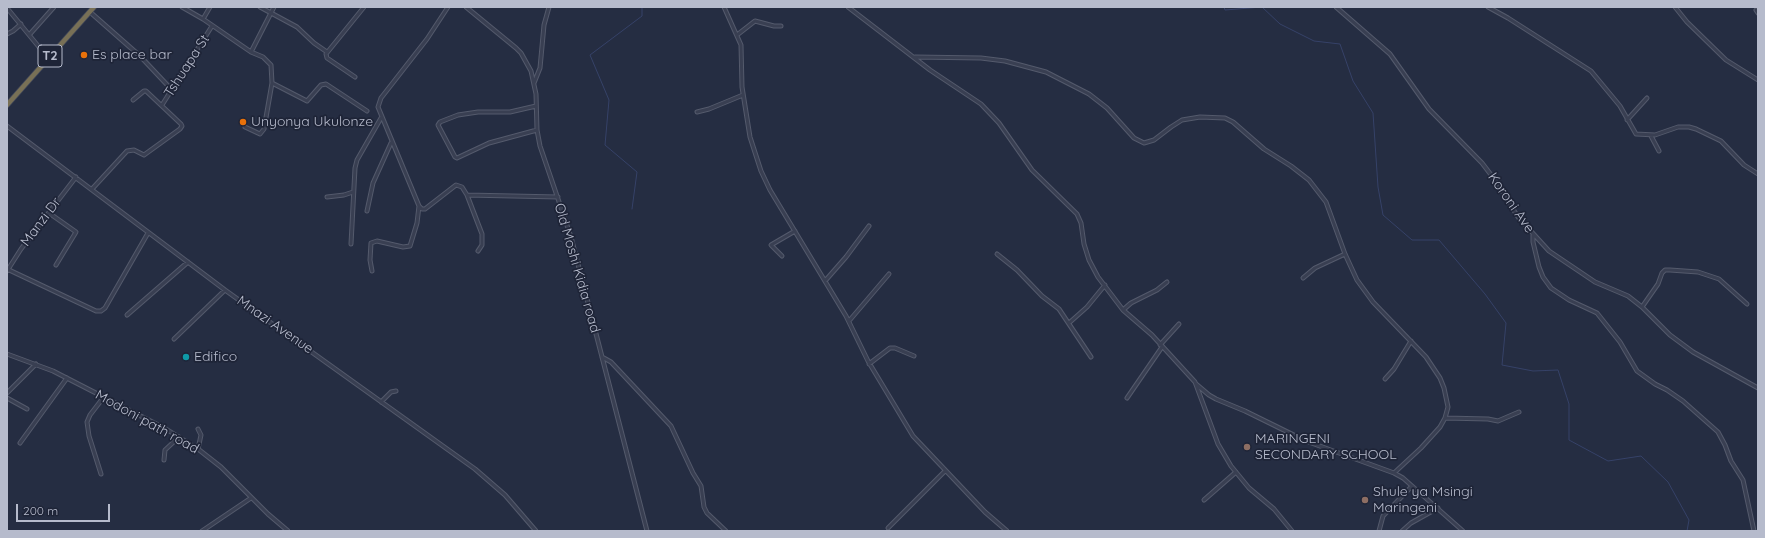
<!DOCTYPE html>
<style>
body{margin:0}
#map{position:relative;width:1765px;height:538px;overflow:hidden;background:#252d42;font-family:Quicksand,sans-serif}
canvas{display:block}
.frame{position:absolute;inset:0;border:8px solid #b6bbcc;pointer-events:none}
.scale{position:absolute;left:16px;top:504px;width:94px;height:18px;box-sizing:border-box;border:2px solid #b6bbcc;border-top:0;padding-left:5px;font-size:12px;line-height:14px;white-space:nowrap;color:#b6bbcc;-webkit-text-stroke:3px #1e2437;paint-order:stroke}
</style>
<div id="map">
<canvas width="1765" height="538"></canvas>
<div class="frame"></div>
<div class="scale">200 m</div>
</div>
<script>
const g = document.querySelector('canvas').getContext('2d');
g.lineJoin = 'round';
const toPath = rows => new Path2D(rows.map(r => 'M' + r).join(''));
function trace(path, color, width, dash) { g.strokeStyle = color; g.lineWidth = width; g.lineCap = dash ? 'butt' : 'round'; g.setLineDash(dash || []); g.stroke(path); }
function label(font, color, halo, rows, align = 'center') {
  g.font = font + ' Quicksand,sans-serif'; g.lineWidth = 3.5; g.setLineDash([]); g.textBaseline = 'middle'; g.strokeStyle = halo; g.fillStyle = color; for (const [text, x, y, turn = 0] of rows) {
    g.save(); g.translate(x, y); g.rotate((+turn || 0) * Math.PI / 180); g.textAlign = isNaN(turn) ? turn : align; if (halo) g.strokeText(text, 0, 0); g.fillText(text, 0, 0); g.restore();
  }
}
trace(toPath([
 [1224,7,1225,10,1262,7,1280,24,1314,41,1340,44,1353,81,1373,113,1378,187,1383,215,1412,240,1439,240,1485,294,1506,323,1502,365,1533,371,1558,370,1569,404,1569,440,1608,461,1641,456,1668,482,1689,520,1687,531],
 [632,209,637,172,605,145,609,100,590,55,642,16,642,7]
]), '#364268', 1);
const minor = toPath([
 [182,7,203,19,251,52,263,57,271,65,272,83,264,129,260,134,245,127],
 [260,7,297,27,314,43,327,52],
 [448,7,427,39,381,98,378,107,419,206,422,209,425,209,456,185,462,187,467,195,558,197],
 [466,7,516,48,521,53,531,71,536,94,537,130,540,146,571,237,647,531],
 [724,7,741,45,742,87,750,137,761,171,770,190,846,316,868,361,913,436,985,512,1007,531],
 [848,7,930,70,981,104,999,123,1032,170,1077,214,1081,223,1084,244,1089,260,1098,277,1123,310,1152,335,1195,382,1218,444,1231,466,1249,488,1274,509,1292,531],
 [1336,7,1390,54,1429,109,1482,163,1495,180,1518,217,1549,251,1595,282,1628,296,1642,307,1670,335,1693,352,1758,388],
 [1488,7,1508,18,1591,71,1620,106,1636,134,1655,135,1678,127,1689,127,1696,129,1721,141,1744,165,1758,174],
 [1675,7,1687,22,1726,60,1758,80],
 [7,8,48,58],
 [1756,10,1758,13],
 [90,12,140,56,172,90],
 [203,19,210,7],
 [7,34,13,31,21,24],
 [30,34,54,7],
 [737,35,755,21,774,26,781,26],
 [251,52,274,7],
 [915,57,981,58,1005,61,1046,72,1089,94,1107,108,1134,138,1144,143,1154,140,1171,127,1182,120,1200,117,1225,118,1233,122,1264,149,1291,166,1309,180,1326,202,1345,254,1357,280,1373,302,1426,357,1440,378,1444,388,1448,407,1445,418,1440,427,1421,448,1394,473],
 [355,77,327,58,326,54,364,7],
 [272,83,307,101,321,85,326,84,367,111],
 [534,83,540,68,544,25,549,7],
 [162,105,212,26],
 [536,106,510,112,478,112,458,115,440,122,438,125,455,157,457,158,489,143,537,130],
 [697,112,709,109,743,95],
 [1627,120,1647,98],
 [7,126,225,290,475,469,505,495,536,531],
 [1651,136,1659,151],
 [92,189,127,151,134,150,144,155,180,129,182,126,181,124,146,91,144,91,133,100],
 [467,195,482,234,482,245,478,251],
 [327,197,344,195,353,192],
 [367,211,373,183,391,143],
 [49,213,76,232,56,265],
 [1533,235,1533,242,1539,267,1543,277,1551,288,1569,300,1597,313,1620,342,1637,371,1655,384,1667,390,1683,401,1718,432,1725,445,1731,461,1743,480,1754,531],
 [351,244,355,168,357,160,381,118],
 [997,254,1017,270,1042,296,1059,309,1091,357],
 [782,256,771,245,795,231],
 [7,269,96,311,101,311,105,308,148,233],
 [7,271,21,249,76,177],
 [372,271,370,260,371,243,377,241,403,247,410,246,417,223,419,206],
 [1303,278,1315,268,1345,254],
 [825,281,846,257,869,226],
 [1642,307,1658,284,1662,273,1665,270,1670,270,1698,272,1719,279,1747,304],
 [1123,310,1131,303,1157,290,1167,282],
 [127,315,188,262],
 [849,321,889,274],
 [1069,323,1087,307,1105,285],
 [174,339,225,290],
 [1160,345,1179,324],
 [7,354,53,371,166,429,198,449,221,467,268,514,288,531],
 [602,357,611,362,671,426,693,473,701,486,704,507,707,513,726,531],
 [869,364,890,348,895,348,914,356],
 [1385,379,1394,369,1411,341],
 [1196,384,1209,395,1216,399,1245,411,1306,441,1394,473,1403,478,1463,531],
 [7,393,36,364],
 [7,398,27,409],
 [1127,398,1162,347],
 [381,402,391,392,396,391],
 [1445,418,1488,419,1498,421,1519,412],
 [20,443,67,378],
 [198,449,201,435,198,429],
 [164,460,165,450,179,437],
 [101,474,89,436,87,422,90,415,103,398],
 [1204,500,1236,472],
 [888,528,945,471],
 [202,531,251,498],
 [1379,531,1383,516,1412,486],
 [1402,531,1411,523,1438,508]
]);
const highway = toPath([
 [7,105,94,7]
]);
trace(minor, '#545a6c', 5);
trace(highway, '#414759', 6);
trace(minor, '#393f52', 3);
trace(highway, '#787056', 4.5);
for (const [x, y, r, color] of [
 [84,55,4,"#e8710a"],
 [243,122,4,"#e8710a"],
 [186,357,4,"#0f9aa8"],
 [1247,447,4,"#8d6e63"],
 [1365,500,4,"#8d6e63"]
]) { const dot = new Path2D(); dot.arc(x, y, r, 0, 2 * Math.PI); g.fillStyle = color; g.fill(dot); trace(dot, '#1e2437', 1.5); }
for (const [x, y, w] of [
 [50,56,24]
]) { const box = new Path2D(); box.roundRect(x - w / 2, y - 11, w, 22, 3); g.fillStyle = '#1e2437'; g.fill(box); trace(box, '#b6bbcc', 1); }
label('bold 13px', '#b6bbcc', null, [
 ["T2",50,56]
]);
label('14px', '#b6bbcc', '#1e2437', [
 ["Es place bar",92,55],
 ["Unyonya Ukulonze",251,122],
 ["Edifico",194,357],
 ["MARINGENI",1255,439],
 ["SECONDARY SCHOOL",1255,455],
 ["Shule ya Msingi",1373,492],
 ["Maringeni",1373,508]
], 'left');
label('14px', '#b6bbcc', '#1e2437', [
 ["Tshuapa St",187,66,-57],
 ["Koroni Ave",1511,203,55],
 ["Manzi Dr",41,222,-53],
 ["Old Moshi Kidia road",577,268,74],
 ["Mnazi Avenue",275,325,35],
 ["Modoni path road",147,422,29]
]);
</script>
